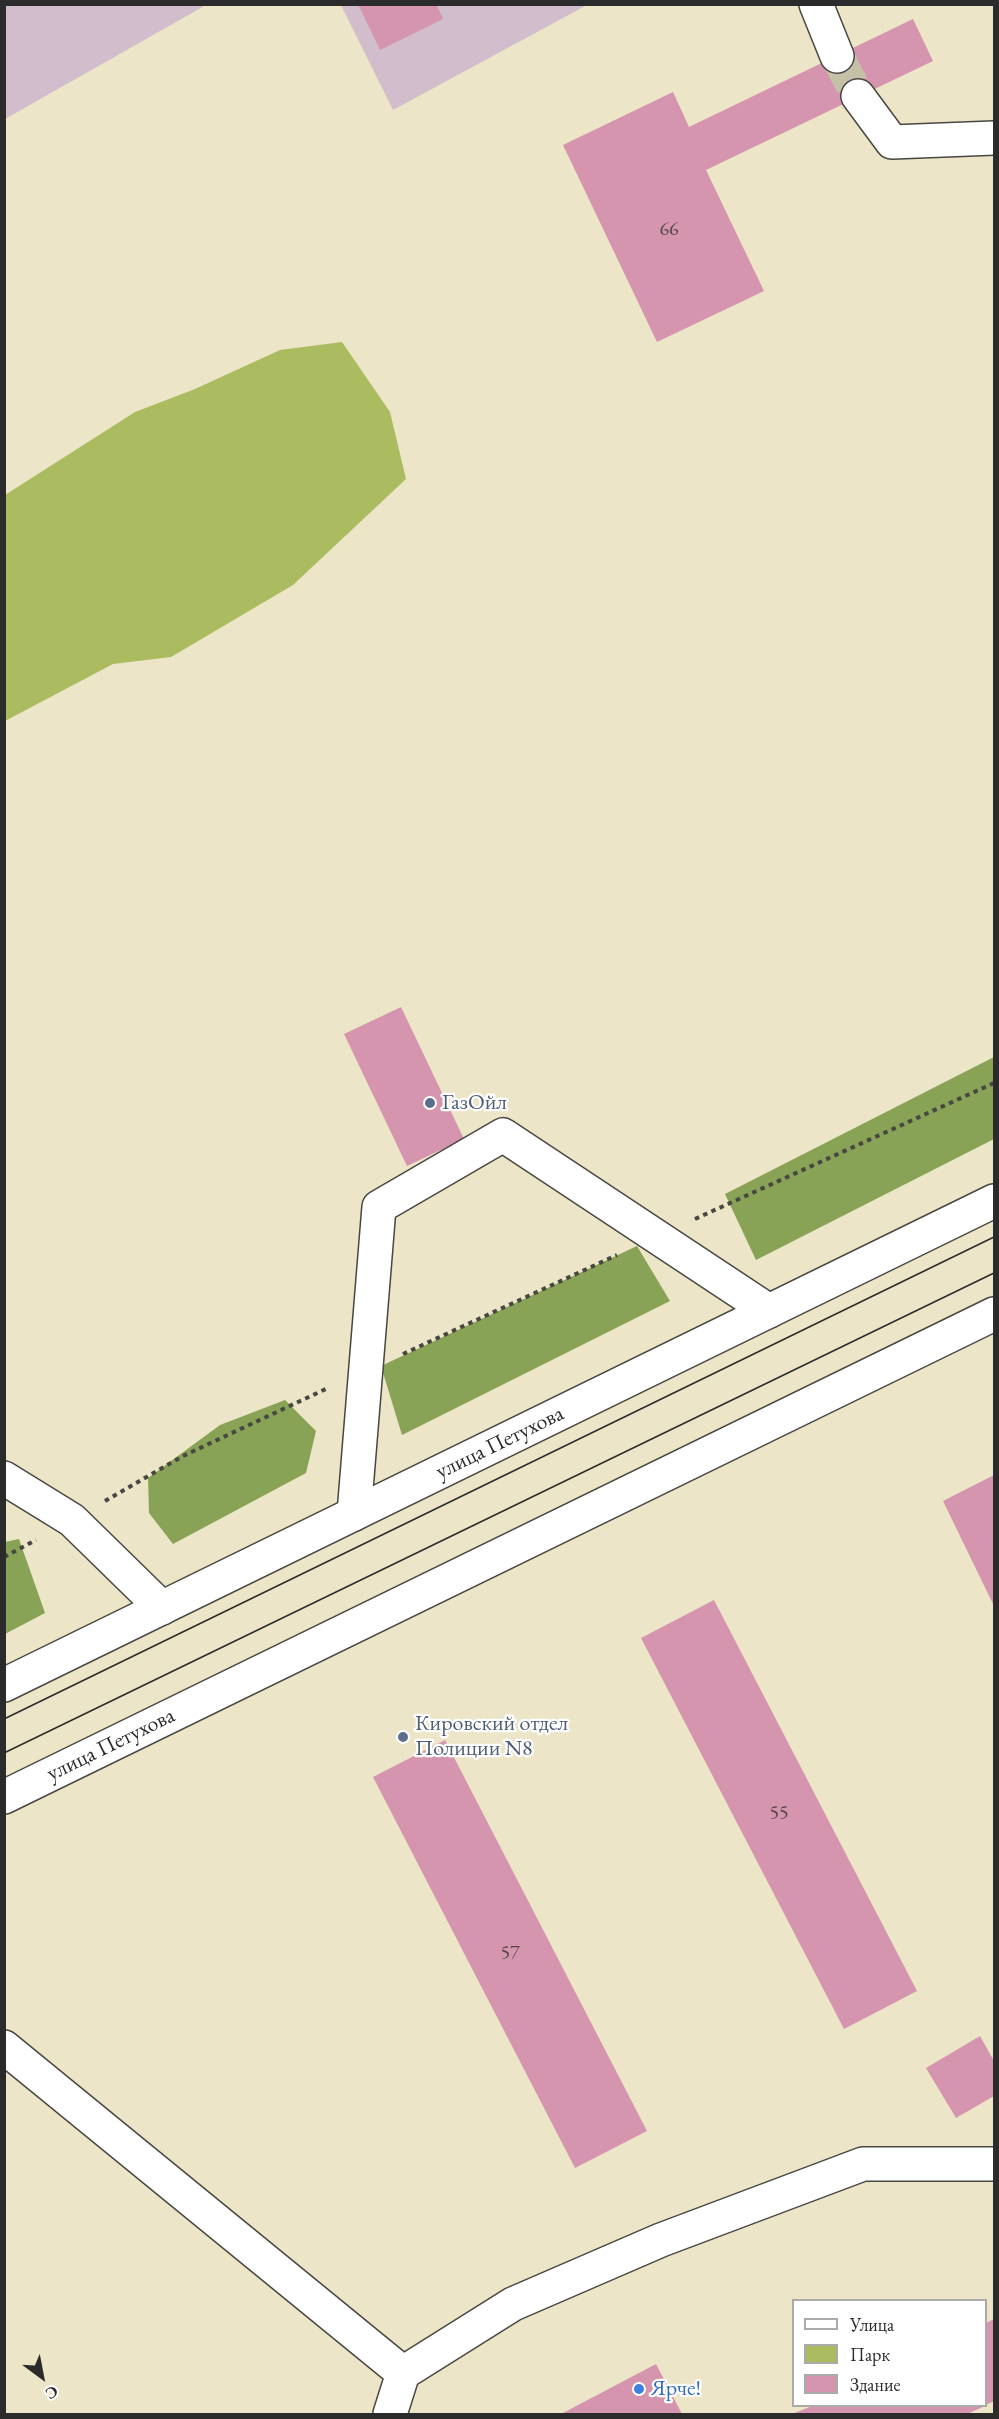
<!DOCTYPE html>
<meta charset="utf-8">
<style>
body{margin:0}
#map{position:relative;width:999px;height:2419px;overflow:hidden;background:#ece5c7;font-family:"EB Garamond",serif}
canvas{display:block}
.frame{position:absolute;inset:0;border:6px solid #2b2b2b;pointer-events:none}
.legend{position:absolute;left:792px;top:2299px;width:195px;height:108px;box-sizing:border-box;background:#fff;border:2px solid #aaa;margin:0;padding:8px 10px;list-style:none;font-size:18px;color:#2b2b2b}
.legend li{display:flex;align-items:center;gap:12px;height:30px}
.legend b{width:30px;border:2px solid #aaa}
.north{position:absolute;left:12px;top:2347px;width:60px;height:60px;-webkit-text-stroke:4px #fff;paint-order:stroke;rotate:148deg;font-size:16px;font-weight:700;line-height:24px;text-align:center;color:#2b2b2b}
.north::after{content:'';display:block;margin:auto;width:21px;height:27px;background:#2b2b2b;clip-path:polygon(50% 0,100% 100%,50% 72%,0 100%)}
</style>
<div id="map">
<canvas width="999" height="2419"></canvas>
<div class="frame"></div>
<ul class="legend">
<li><b style="height:8px;background:#fff"></b>Улица</li>
<li><b style="height:16px;background:#abbb5f"></b>Парк</li>
<li><b style="height:16px;background:#d595ae"></b>Здание</li>
</ul>
<div class="north">С</div>
</div>
<script>
const g = document.querySelector('canvas').getContext('2d');
g.lineJoin = 'round';
function fill(path, color) { g.fillStyle = color; g.fill(path, 'evenodd'); }
const toPath = rows => new Path2D(rows.map(r => 'M' + r).join(''));
function trace(path, color, width, dash) { g.strokeStyle = color; g.lineWidth = width; g.lineCap = dash ? 'butt' : 'round'; g.setLineDash(dash || []); g.stroke(path); }
function label(font, color, halo, rows, align = 'center') {
  g.font = font + ' "EB Garamond",serif'; g.lineWidth = 4.5; g.setLineDash([]); g.textBaseline = 'middle'; g.strokeStyle = halo; g.fillStyle = color; for (const [text, x, y, turn = 0] of rows) {
    g.save(); g.translate(x, y); g.rotate((+turn || 0) * Math.PI / 180); g.textAlign = isNaN(turn) ? turn : align; if (halo) g.strokeText(text, 0, 0); g.fillText(text, 0, 0); g.restore();
  }
}
fill(toPath([
 [5,4,206,4,206,5,5,119],
 [341,5,587,5,393,110]
]), '#d1bdcb');
fill(toPath([
 [342,342,390,412,406,479,293,585,171,657,113,664,5,721,5,495,135,412,195,389,280,350]
]), '#abbb5f');
fill(toPath([
 [994,1057,994,1139,756,1260,725,1194],
 [637,1246,670,1301,402,1435,381,1366],
 [285,1400,316,1431,306,1473,173,1544,149,1513,148,1478,220,1425],
 [19,1539,45,1613,5,1634,5,1542]
]), '#88a356');
fill(toPath([
 [358,4,436,4,443,19,380,50],
 [913,19,933,61,706,170,764,291,657,342,563,145,673,92,689,127],
 [401,1007,464,1139,407,1166,344,1034],
 [994,1475,994,1606,943,1501],
 [714,1600,917,1991,844,2029,641,1638],
 [445,1740,647,2131,575,2168,373,1777],
 [980,2036,994,2061,994,2096,956,2118,926,2068],
 [994,2319,994,2401,986,2405,986,2323],
 [656,2364,682,2414,561,2414],
 [812,2406,985,2406,967,2414,792,2414]
]), '#d595ae');
trace(toPath([
 [837,56,858,96]
]), '#c5c0a8', 33, [33, 16]);
const minor = toPath([
 [816,4,837,56],
 [858,96,892,142,994,138],
 [4,1478,72,1520,162,1608],
 [354,1514,379,1207,503,1135,769,1311],
 [4,2047,403,2373,513,2304,661,2240,863,2164,994,2164],
 [390,2414,403,2373]
]);
const highway = toPath([
 [4,1685,994,1201],
 [4,1797,994,1314]
]);
trace(minor, '#484742', 36);
trace(highway, '#484742', 36);
trace(toPath([
 [695,1219,994,1083],
 [403,1354,617,1255],
 [105,1501,183,1456,328,1388],
 [4,1557,36,1540]
]), '#484742', 4, [4.5, 4.5]);
trace(minor, '#fff', 33);
trace(highway, '#fff', 33);
trace(toPath([
 [4,1719,994,1237],
 [4,1753,994,1273]
]), '#2b2b2b', 1.5);
for (const [x, y, r, color] of [
 [430,1103,6,"#5c6f8a"],
 [403,1737,6,"#5c6f8a"],
 [639,2389,6,"#3f7fe0"]
]) { const dot = new Path2D(); dot.arc(x, y, r, 0, 2 * Math.PI); g.fillStyle = color; g.fill(dot); trace(dot, '#fff', 2); }
label('20px', '#56464c', null, [
 ["66",669,230],
 ["55",779,1814],
 ["57",510,1954]
]);
label('22px', '#4e5e75', '#fff', [
 ["ГазОйл",442,1103],
 ["Кировский отдел",415,1724],
 ["Полиции N8",415,1749]
], 'left');
label('22px', '#2b2b2b', '#fff', [
 ["улица Петухова",500,1443,-26],
 ["улица Петухова",111,1745,-26]
]);
label('22px', '#366cbe', '#fff', [
 ["Ярче!",651,2389]
], 'left');
</script>
